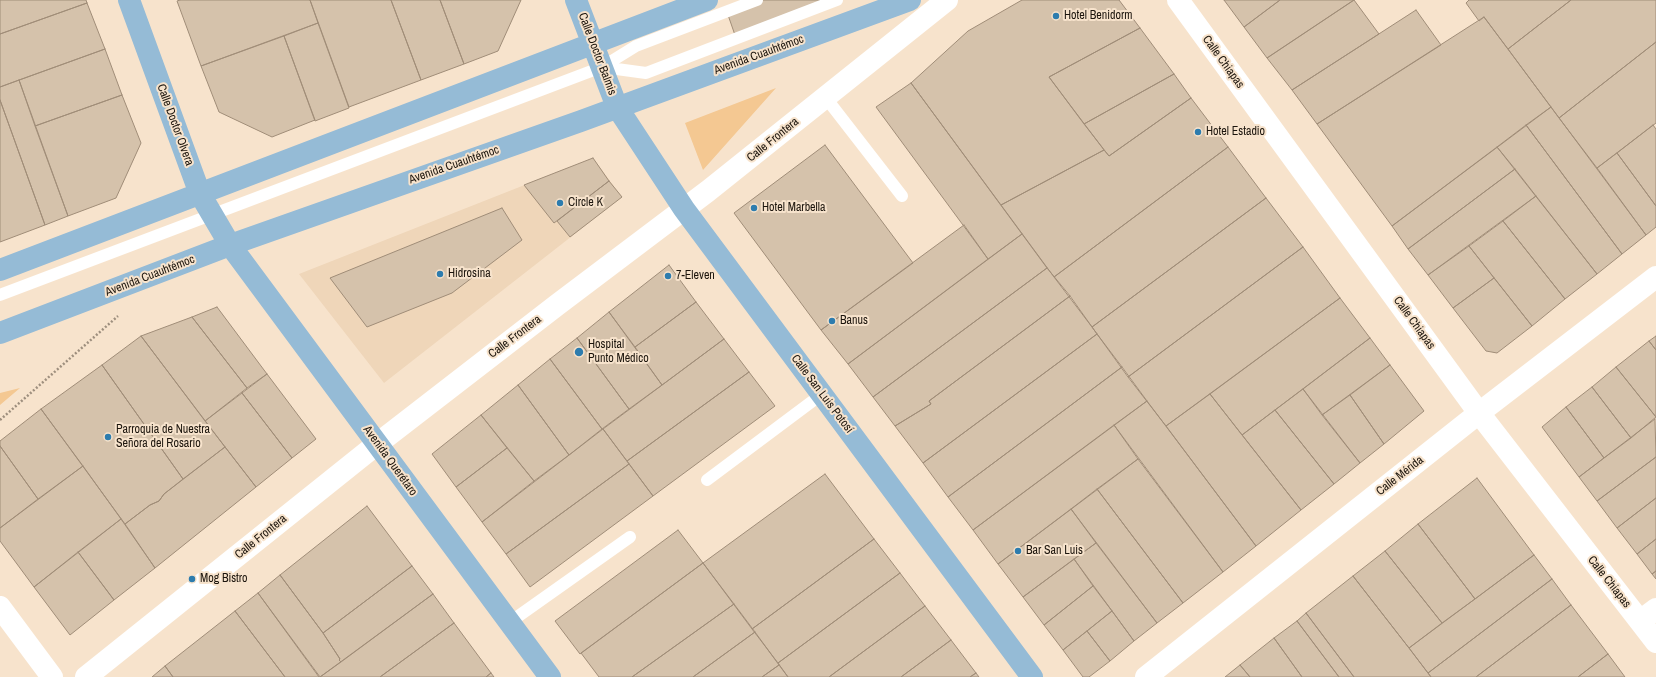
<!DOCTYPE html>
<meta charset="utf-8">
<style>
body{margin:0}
canvas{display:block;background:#f7e3cc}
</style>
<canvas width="1656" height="677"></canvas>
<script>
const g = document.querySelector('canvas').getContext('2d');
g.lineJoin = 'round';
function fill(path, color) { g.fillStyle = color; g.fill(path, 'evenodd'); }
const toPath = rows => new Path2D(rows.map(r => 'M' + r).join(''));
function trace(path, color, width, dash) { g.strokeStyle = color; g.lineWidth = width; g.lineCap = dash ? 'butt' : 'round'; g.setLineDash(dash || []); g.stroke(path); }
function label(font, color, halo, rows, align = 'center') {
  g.font = font + ' "Archivo Narrow",sans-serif'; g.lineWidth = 4; g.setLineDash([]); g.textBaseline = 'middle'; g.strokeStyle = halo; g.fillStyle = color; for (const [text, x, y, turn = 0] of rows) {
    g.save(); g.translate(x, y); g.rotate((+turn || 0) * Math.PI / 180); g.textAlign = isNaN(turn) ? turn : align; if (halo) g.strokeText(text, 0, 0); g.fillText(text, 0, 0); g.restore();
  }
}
fill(toPath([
 [593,158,622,197,384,383,299,274]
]), '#efd6b9');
fill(toPath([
 [776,88,703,170,685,123],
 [20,388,0,405,0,393]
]), '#f4c892');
const building = toPath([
 [0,0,86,0,87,3,0,34,0,0],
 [180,0,310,0,318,23,201,66,177,1,180,0],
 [310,0,391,0,421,80,349,107,310,0],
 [391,0,440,0,464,64,421,80,391,0],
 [440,0,521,0,498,51,464,64,440,0],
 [747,0,837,0,736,38,728,15,747,0],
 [1022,0,1119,0,1140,28,1049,77,1104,150,1001,205,911,83,968,31,1022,0],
 [1224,0,1280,0,1244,27,1224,0],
 [1280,0,1354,0,1267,58,1244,27,1280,0],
 [1354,0,1379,34,1292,90,1267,58,1354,0],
 [1469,0,1571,0,1508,49,1484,17,1479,21,1466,3,1469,0],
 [1571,0,1656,0,1656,42,1559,118,1508,49,1571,0],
 [87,3,105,49,0,87,0,34,87,3],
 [1416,10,1441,45,1317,124,1292,90,1416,10],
 [1484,17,1551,107,1392,226,1317,124,1484,17],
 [318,23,349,108,315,121,284,36,318,23],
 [1140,28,1174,74,1084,124,1049,77,1140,28],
 [284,36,315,120,272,137,219,112,201,66,284,36],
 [1656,42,1656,123,1597,168,1559,118,1656,42],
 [105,49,122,95,35,126,19,80,105,49],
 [1174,74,1191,98,1109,156,1084,124,1174,74],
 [19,80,68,216,45,225,0,100,0,87,19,80],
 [911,83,1022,234,988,259,876,107,911,83],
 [122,95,141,143,116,198,68,216,35,126,122,95],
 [1191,98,1228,147,1054,277,1001,205,1104,150,1109,156,1191,98],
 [0,100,45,225,0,242,0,100],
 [1551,107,1646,235,1622,254,1526,125,1551,107],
 [1526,125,1622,254,1597,274,1497,147,1526,125],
 [1653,125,1656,129,1656,206,1617,153,1653,125],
 [825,145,913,263,821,330,734,213,825,145],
 [1228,147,1266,198,1092,327,1054,277,1228,147],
 [1497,147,1515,169,1408,249,1392,226,1497,147],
 [1617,153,1656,206,1656,227,1646,235,1597,168,1617,153],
 [593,158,609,181,554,223,524,185,593,158],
 [1515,169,1536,196,1428,275,1408,249,1515,169],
 [609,181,622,197,570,237,557,221,609,181],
 [1536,196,1597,274,1565,299,1503,221,1536,196],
 [1266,198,1303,247,1128,377,1092,327,1266,198],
 [502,208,522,240,452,293,367,327,330,278,502,208],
 [1503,221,1565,299,1532,326,1469,246,1503,221],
 [964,225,988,259,848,364,821,330,964,225],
 [1022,234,1047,268,873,397,848,364,1022,234],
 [1469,246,1494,278,1453,308,1428,275,1469,246],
 [1303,247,1340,298,1166,426,1128,377,1303,247],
 [669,265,696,302,635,347,609,312,669,265],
 [1047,268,1070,296,929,401,931,404,895,426,873,397,1047,268],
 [1494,278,1532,326,1497,353,1486,351,1453,308,1494,278],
 [1070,296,1097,334,923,463,895,426,931,404,929,401,1070,296],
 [1340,298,1370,338,1242,435,1210,394,1340,298],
 [696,302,724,339,662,385,635,347,696,302],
 [217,307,267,374,247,388,192,317,217,307],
 [609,312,662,385,629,409,577,338,609,312],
 [192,317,247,388,205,421,141,336,192,317],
 [1097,334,1122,367,948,497,923,463,1097,334],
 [141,336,225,447,183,479,102,365,141,336],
 [1656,336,1656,350,1649,341,1656,336],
 [577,338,629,409,602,429,550,359,577,338],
 [1370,338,1390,365,1322,415,1303,389,1370,338],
 [724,339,749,372,627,461,603,429,724,339],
 [1649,341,1656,350,1656,417,1616,367,1649,341],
 [550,359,602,429,569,455,518,385,550,359],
 [102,365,183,479,164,494,159,501,150,505,125,524,41,409,102,365],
 [1390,365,1424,411,1384,444,1350,395,1390,365],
 [1122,367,1147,401,973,530,948,497,1122,367],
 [1616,367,1656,417,1631,438,1592,387,1616,367],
 [749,372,775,406,653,496,627,461,749,372],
 [267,374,316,439,292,458,242,393,267,374],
 [518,385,569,455,534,481,481,415,518,385],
 [1592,387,1631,438,1604,458,1566,407,1592,387],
 [1303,389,1360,463,1334,484,1275,410,1303,389],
 [242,393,292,458,256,487,205,421,242,393],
 [1210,394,1301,510,1256,546,1166,426,1210,394],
 [1350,395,1384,444,1360,463,1322,415,1350,395],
 [1147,401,1256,546,1223,572,1114,425,1147,401],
 [1566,407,1604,458,1579,477,1542,427,1566,407],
 [41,409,83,466,38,499,0,446,0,441,41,409],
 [1275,410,1334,484,1301,510,1242,435,1275,410],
 [481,415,507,448,456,487,432,454,481,415],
 [1655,419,1656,457,1597,501,1579,477,1655,419],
 [1114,425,1138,459,998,564,973,530,1114,425],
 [603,429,629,464,506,554,482,522,603,429],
 [0,446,38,499,0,528,0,446],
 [225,447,256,487,155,568,125,524,150,505,159,501,164,494,225,447],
 [507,448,534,481,482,522,456,487,507,448],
 [1656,457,1656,498,1617,528,1597,501,1656,457],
 [1138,459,1223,572,1183,603,1097,489,1138,459],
 [629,464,653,496,530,587,506,554,629,464],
 [83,466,121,519,34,587,0,541,0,528,83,466],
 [825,474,874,539,752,629,703,563,825,474],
 [1477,478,1534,555,1475,599,1418,524,1477,478],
 [1097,489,1183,603,1157,623,1071,509,1097,489],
 [1656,498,1656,539,1637,554,1617,528,1656,498],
 [367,506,412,566,323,633,280,575,367,506],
 [1071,509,1096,543,1023,597,998,564,1071,509],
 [121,519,155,568,114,600,78,552,121,519],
 [1418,524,1475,599,1442,623,1385,551,1418,524],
 [678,530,703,563,580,654,555,621,678,530],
 [874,539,900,573,778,663,752,629,874,539],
 [1656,539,1656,571,1652,574,1637,554,1656,539],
 [1096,543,1157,623,1134,641,1074,559,1096,543],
 [1385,551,1442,623,1409,648,1353,576,1385,551],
 [78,552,114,600,70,635,34,587,78,552],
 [1534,555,1552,579,1428,673,1409,648,1534,555],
 [1074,559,1093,586,1044,625,1023,597,1074,559],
 [703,563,734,604,632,677,599,677,581,653,703,563],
 [412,566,433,594,341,662,339,660,340,659,323,633,412,566],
 [1656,571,1656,579,1652,574,1656,571],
 [900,573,925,606,829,677,788,677,778,663,900,573],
 [280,575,323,633,340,659,339,660,341,662,320,677,258,593,280,575],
 [1353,576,1409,648,1431,677,1354,677,1306,613,1353,576],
 [1552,579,1571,605,1476,677,1431,677,1428,673,1552,579],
 [1093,586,1112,611,1063,650,1044,625,1093,586],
 [258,593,319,677,285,677,235,611,258,593],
 [433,594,454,623,380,677,320,677,433,594],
 [734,604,755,632,693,677,632,677,734,604],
 [1571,605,1608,654,1578,677,1476,677,1571,605],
 [925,606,951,640,901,677,829,677,925,606],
 [235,611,285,677,173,677,165,666,235,611],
 [1112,611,1134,641,1110,661,1087,631,1112,611],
 [1306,613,1354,677,1339,677,1297,621,1306,613],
 [1297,621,1339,677,1302,677,1274,638,1297,621],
 [454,623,491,673,486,677,380,677,454,623],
 [1087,631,1110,661,1089,677,1083,677,1063,650,1087,631],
 [755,632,779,665,762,677,693,677,755,632],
 [1274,638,1302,677,1250,677,1240,665,1274,638],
 [951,640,976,673,970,677,901,677,951,640],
 [1608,654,1625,677,1578,677,1608,654],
 [779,665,788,677,762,677,779,665],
 [1240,665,1250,677,1225,677,1240,665],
 [165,666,173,677,152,677,165,666],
 [491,673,494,677,486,677,491,673],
 [976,673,979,677,970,677,976,673]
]);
fill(building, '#d5c2ab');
trace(building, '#a08d78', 1);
trace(toPath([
 [0,420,118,316]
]), '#9e8f7e', 2.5, [2, 2]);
trace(toPath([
 [602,67,646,73,837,0],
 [826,98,902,196],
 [0,295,602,67,636,46,757,0],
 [707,480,822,394],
 [510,622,630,537]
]), '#fff', 12);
trace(toPath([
 [1178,0,1479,413,1656,642],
 [0,607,52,677],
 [1640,621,1656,609],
 [86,677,372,448,557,305,708,191,947,0],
 [1146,677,1479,413,1656,277]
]), '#fff', 22);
trace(toPath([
 [129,0,200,194,230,245,550,677],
 [576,0,617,107,684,209,1032,677],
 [0,270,707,0],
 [0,333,230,245,581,121,910,0]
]), '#95bbd6', 22);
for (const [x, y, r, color] of [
 [1056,16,4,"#2d7cae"],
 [1198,132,4,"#2d7cae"],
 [560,203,4,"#2d7cae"],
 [754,208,4,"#2d7cae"],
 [440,274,4,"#2d7cae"],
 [668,276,4,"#2d7cae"],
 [832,321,4,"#2d7cae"],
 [579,352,5,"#2d7cae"],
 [108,437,4,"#2d7cae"],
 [1018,551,4,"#2d7cae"],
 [192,579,4,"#2d7cae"]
]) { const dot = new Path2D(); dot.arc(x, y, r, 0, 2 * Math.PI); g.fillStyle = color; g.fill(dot); trace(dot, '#f7e3cc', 1.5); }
label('12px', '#1c150d', '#f7e3cc', [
 ["Hotel Benidorm",1064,16],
 ["Hotel Estadio",1206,132],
 ["Circle K",568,203],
 ["Hotel Marbella",762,208],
 ["Hidrosina",448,274],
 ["7-Eleven",676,276],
 ["Banus",840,321],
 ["Hospital",588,345],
 ["Punto Médico",588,359],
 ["Parroquia de Nuestra",116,430],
 ["Señora del Rosario",116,444],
 ["Bar San Luis",1026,551],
 ["Mog Bistro",200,579]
], 'left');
label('12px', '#1c150d', '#f7e3cc', [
 ["Calle Doctor Balmis",597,54,69],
 ["Avenida Cuauhtémoc",759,55,-20],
 ["Calle Chiapas",1223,62,54],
 ["Calle Doctor Olvera",175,125,70],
 ["Calle Frontera",773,140,-39],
 ["Avenida Cuauhtémoc",454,165,-19],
 ["Avenida Cuauhtémoc",150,276,-21],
 ["Calle Chiapas",1414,323,54],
 ["Calle Frontera",515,337,-37],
 ["Calle San Luis Potosí",822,394,53],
 ["Avenida Querétaro",390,461,54],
 ["Calle Mérida",1400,476,-38],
 ["Calle Frontera",261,537,-39],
 ["Calle Chiapas",1609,582,52]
]);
</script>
